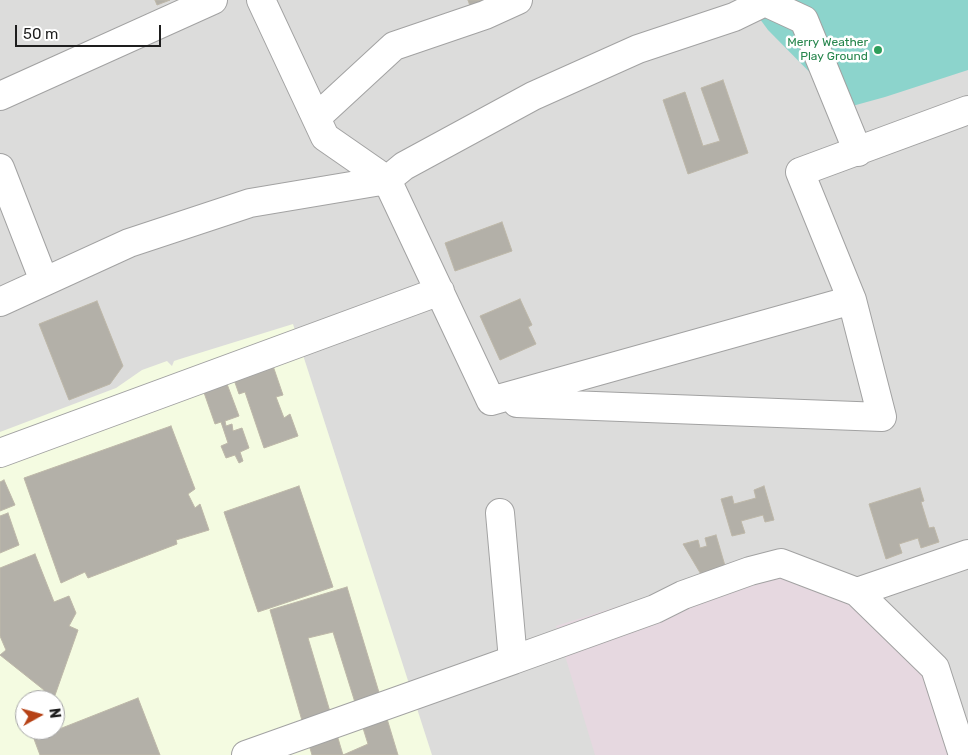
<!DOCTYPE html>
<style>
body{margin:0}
#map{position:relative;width:968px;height:755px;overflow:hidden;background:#eeede5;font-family:Rubik,sans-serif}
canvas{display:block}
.north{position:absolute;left:15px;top:690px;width:50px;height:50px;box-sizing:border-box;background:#fff;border:1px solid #a5a5a5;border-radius:50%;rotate:83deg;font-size:14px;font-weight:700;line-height:20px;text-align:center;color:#1e1e1e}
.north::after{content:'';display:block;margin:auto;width:18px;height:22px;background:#b64216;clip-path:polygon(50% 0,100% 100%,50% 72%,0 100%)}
.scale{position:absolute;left:15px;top:25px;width:146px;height:22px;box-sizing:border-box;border:2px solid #1e1e1e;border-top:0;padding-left:6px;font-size:15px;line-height:18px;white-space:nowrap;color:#1e1e1e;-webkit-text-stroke:4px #fff;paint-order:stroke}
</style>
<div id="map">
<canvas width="968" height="755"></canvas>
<div class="north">N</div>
<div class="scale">50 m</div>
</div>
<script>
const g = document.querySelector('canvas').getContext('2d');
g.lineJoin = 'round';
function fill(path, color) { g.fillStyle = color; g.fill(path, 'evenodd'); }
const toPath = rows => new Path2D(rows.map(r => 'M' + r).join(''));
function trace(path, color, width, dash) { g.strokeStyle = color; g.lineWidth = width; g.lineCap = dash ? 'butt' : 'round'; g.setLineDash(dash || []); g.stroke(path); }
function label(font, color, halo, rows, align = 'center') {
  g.font = font + ' Rubik,sans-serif'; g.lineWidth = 5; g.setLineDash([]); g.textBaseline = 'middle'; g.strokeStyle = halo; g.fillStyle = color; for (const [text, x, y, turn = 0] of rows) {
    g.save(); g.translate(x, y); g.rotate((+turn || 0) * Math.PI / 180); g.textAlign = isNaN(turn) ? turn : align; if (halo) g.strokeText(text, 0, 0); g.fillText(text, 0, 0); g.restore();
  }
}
fill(toPath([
 [0,0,968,0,968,755,0,755],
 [25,700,55,700,55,730,25,730]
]), '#dcdcdb');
fill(toPath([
 [788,556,937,659,968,755,595,755,556,626,761,561]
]), '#e6d8e0');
fill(toPath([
 [293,324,432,755,0,755,0,432,116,388,142,370,167,361,172,366,174,361,180,359],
 [25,700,55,700,55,730,25,730]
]), '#f4fbe1');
fill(toPath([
 [746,0,968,0,968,70,885,97,845,108,768,30]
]), '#8cd4cc');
const building = toPath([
 [155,0,170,0,157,5,155,0],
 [468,0,487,0,470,6,468,0],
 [723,80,748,153,688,174,663,100,685,92,703,146,720,141,701,88,723,80],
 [502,222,512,251,455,271,445,243,502,222],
 [520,299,532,325,528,327,536,344,500,360,480,316,520,299],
 [97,301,123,366,110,384,69,400,39,324,97,301],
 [271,360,283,395,276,397,284,418,290,414,298,436,264,448,245,392,239,394,232,374,271,360],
 [224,376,239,416,225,421,226,426,232,424,233,431,242,428,249,448,240,452,243,461,239,463,235,455,226,458,221,446,228,443,221,422,215,424,201,384,224,376],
 [171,426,195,489,188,494,195,508,200,504,209,530,176,540,177,544,88,578,85,572,61,583,24,478,171,426],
 [4,480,15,505,0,511,0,482,4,480],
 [299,486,333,587,258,612,224,512,299,486],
 [764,486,774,520,765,522,763,515,741,521,745,533,732,536,721,499,732,496,734,504,756,498,754,490,764,486],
 [920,488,924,501,921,502,929,528,934,527,939,542,921,548,918,538,899,544,902,553,886,559,869,504,920,488],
 [8,513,19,545,0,553,0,516,8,513],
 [716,535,728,576,702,576,683,544,698,540,700,548,707,546,705,538,716,535],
 [35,554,54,602,69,596,76,613,69,626,78,630,54,698,0,655,6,650,0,636,0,568,35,554],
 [347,587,398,755,312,755,270,610,347,587],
 [333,632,368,744,343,755,308,638,333,632],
 [138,698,160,755,40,755,34,739,138,698]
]);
fill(building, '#b3b0a8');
trace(building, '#beb8a9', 1);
const minor = toPath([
 [261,0,325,137,387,180,491,401,852,300],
 [765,2,804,20,858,152],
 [0,96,213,0],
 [317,117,394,46,485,15,518,0],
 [0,168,44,281],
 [0,302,129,243,250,203,387,180,404,166,533,96,638,49,734,17,765,2,764,0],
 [517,403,882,417,852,300,800,172,968,110],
 [0,453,440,291],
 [500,513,513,660,655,609,683,595,750,571,781,563,857,592,935,668,963,755],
 [857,592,968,554],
 [246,755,513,660]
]);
trace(minor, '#a2a2a2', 30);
trace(minor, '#fff', 28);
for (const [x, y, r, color] of [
 [878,50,5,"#2e9e5b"]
]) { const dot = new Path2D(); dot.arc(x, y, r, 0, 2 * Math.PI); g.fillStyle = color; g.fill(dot); trace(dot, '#fff', 2); }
label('12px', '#27864d', '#fff', [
 ["Merry Weather",868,43],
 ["Play Ground",868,57]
], 'right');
</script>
